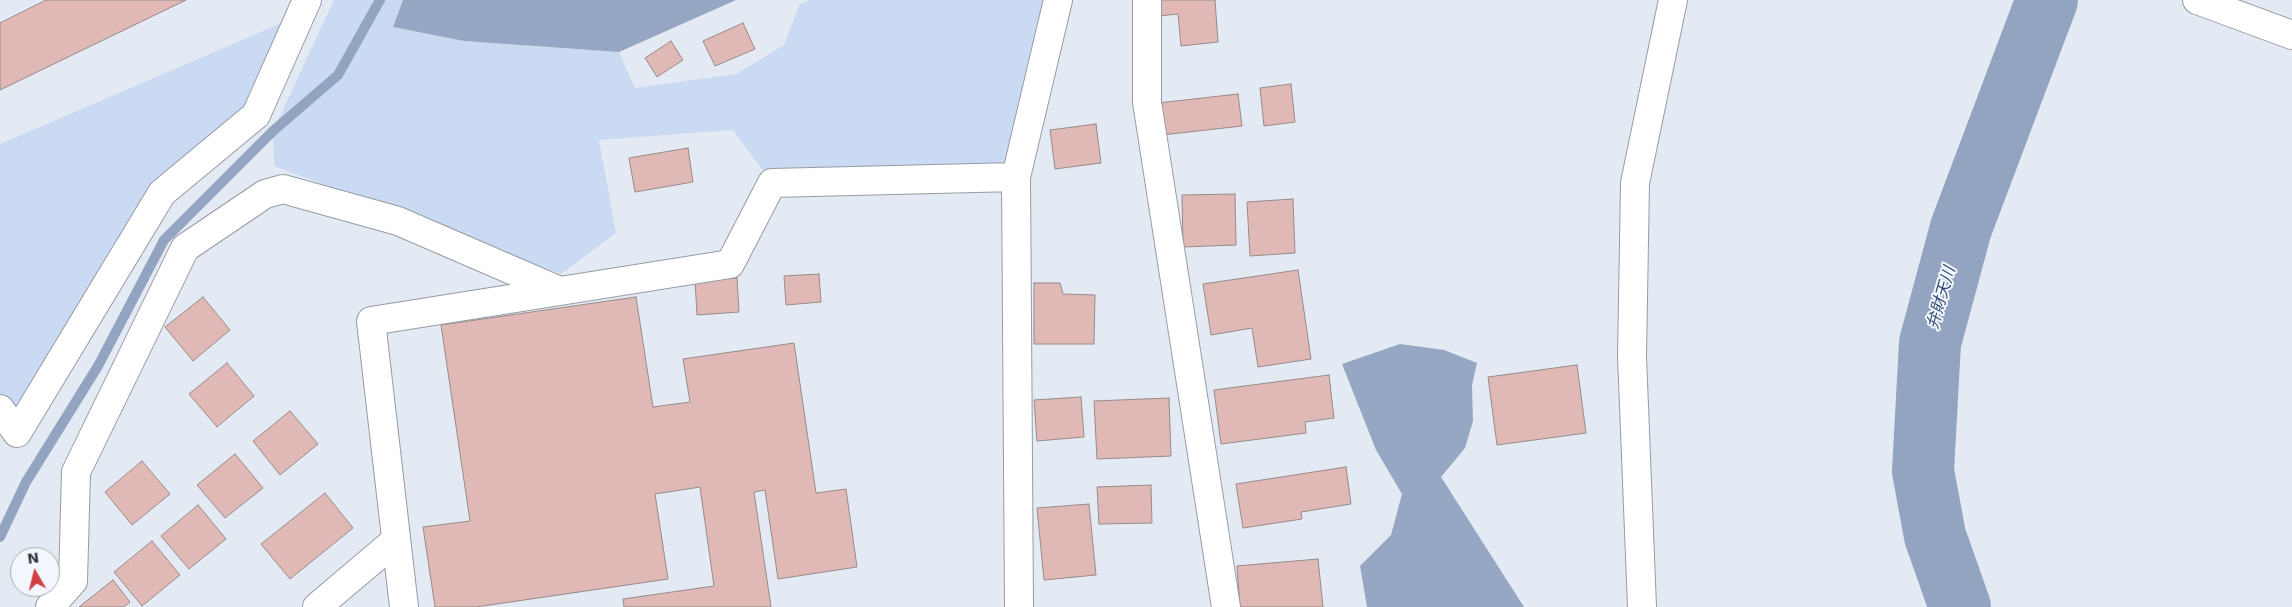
<!DOCTYPE html>
<meta charset="utf-8">
<style>
body{margin:0}
#map{position:relative;width:2292px;height:607px;overflow:hidden;background:#e4eaf3;font-family:"DejaVu Sans",sans-serif}
canvas{display:block}
.north{position:absolute;left:10px;top:547px;width:50px;height:50px;box-sizing:border-box;background:#f2f7fe;border:1px solid #a7abb0;border-radius:50%;rotate:352deg;font-size:14px;font-weight:700;line-height:20px;text-align:center;color:#36383b}
.north::after{content:'';display:block;margin:auto;width:18px;height:22px;background:#d04144;clip-path:polygon(50% 0,100% 100%,50% 72%,0 100%)}
</style>
<div id="map">
<canvas width="2292" height="607"></canvas>
<div class="north">N</div>
</div>
<script>
const g = document.querySelector('canvas').getContext('2d');
g.lineJoin = 'round';
function fill(path, color) { g.fillStyle = color; g.fill(path, 'evenodd'); }
const toPath = rows => new Path2D(rows.map(r => 'M' + r).join(''));
function trace(path, color, width, dash) { g.strokeStyle = color; g.lineWidth = width; g.lineCap = dash ? 'butt' : 'round'; g.setLineDash(dash || []); g.stroke(path); }
function label(font, color, halo, rows, align = 'center') {
  g.font = font + ' "DejaVu Sans","Noto Sans JP",sans-serif'; g.lineWidth = 4; g.setLineDash([]); g.textBaseline = 'middle'; g.strokeStyle = halo; g.fillStyle = color; for (const [text, x, y, turn = 0] of rows) {
    g.save(); g.translate(x, y); g.rotate((+turn || 0) * Math.PI / 180); g.textAlign = isNaN(turn) ? turn : align; if (halo) g.strokeText(text, 0, 0); g.fillText(text, 0, 0); g.restore();
  }
}
fill(toPath([
 [334,0,403,0,393,27,464,41,619,52,635,88,736,74,784,45,800,4,811,0,1058,0,1016,177,772,183,733,130,599,140,616,233,561,274,274,166,273,131],
 [300,15,256,115,162,193,17,433,0,409,0,144]
]), '#cadaf2');
fill(toPath([
 [403,0,736,0,619,52,464,41,393,27],
 [1400,344,1444,350,1477,363,1472,385,1473,421,1465,448,1441,477,1524,607,1367,607,1360,566,1391,535,1402,494,1376,450,1342,364]
]), '#95a7c2');
trace(toPath([
 [0,537,26,482,98,366,164,240,273,131,338,75,380,0]
]), '#93a4c0', 10);
trace(toPath([
 [1960,607,1935,536,1923,471,1930,343,1961,228,2047,0]
]), '#93a4c0', 62);
const building = toPath([
 [46,0,186,0,0,90,0,23,46,0],
 [1158,0,1215,0,1218,42,1181,46,1178,14,1159,16,1158,0],
 [743,23,755,49,715,66,703,41,743,23],
 [671,41,683,60,657,77,645,58,671,41],
 [1291,84,1295,122,1264,126,1260,88,1291,84],
 [1238,94,1242,126,1162,135,1158,103,1238,94],
 [1096,124,1101,163,1055,169,1050,130,1096,124],
 [688,148,693,182,635,192,629,158,688,148],
 [1235,194,1236,245,1183,247,1182,195,1235,194],
 [1293,199,1295,253,1250,256,1247,202,1293,199],
 [1298,270,1311,359,1258,367,1252,328,1211,335,1203,284,1298,270],
 [819,274,821,302,786,305,784,276,819,274],
 [737,278,739,312,697,315,695,280,737,278],
 [1034,283,1060,283,1063,294,1095,295,1094,344,1034,344,1034,283],
 [203,297,230,330,193,361,165,327,203,297],
 [636,297,653,407,690,402,683,359,794,343,816,493,846,489,857,567,778,579,765,490,754,492,771,607,624,607,623,599,714,586,700,487,655,494,668,579,476,607,435,607,423,527,470,521,441,325,636,297],
 [227,363,254,396,217,427,189,394,227,363],
 [1577,365,1586,433,1497,445,1488,377,1577,365],
 [1329,375,1334,418,1305,422,1306,433,1221,444,1214,390,1329,375],
 [1081,397,1084,437,1037,441,1034,400,1081,397],
 [1169,398,1171,456,1097,459,1094,401,1169,398],
 [290,411,318,444,280,475,253,441,290,411],
 [235,454,263,488,225,518,197,485,235,454],
 [142,461,170,494,132,525,105,492,142,461],
 [1346,467,1351,504,1301,512,1302,519,1243,528,1236,484,1346,467],
 [1151,485,1152,523,1099,524,1097,487,1151,485],
 [325,493,353,528,290,579,261,544,325,493],
 [1089,504,1096,575,1044,580,1037,508,1089,504],
 [198,505,226,539,189,569,161,536,198,505],
 [152,541,180,575,142,606,114,572,152,541],
 [1318,559,1323,607,1240,607,1237,566,1318,559],
 [113,580,130,602,124,607,79,607,113,580]
]);
fill(building, '#e0b9b6');
trace(building, '#968a89', 1);
const minor = toPath([
 [1147,0,1147,102,1226,607],
 [2197,0,2292,35],
 [0,409,17,433,162,193,256,115,307,0],
 [50,607,73,581,76,472,185,248,265,194,283,189,398,221,560,291],
 [317,607,395,541],
 [404,607,371,321,730,264,772,183,1016,177],
 [1019,607,1016,177,1058,0],
 [1642,607,1632,356,1635,183,1673,0]
]);
trace(minor, '#969ba4', 30);
trace(minor, '#fff', 28);
label('italic 16px', '#334c75', '#f2f7fe', [
 ["弁財天川",1942,298,-74]
]);
</script>
